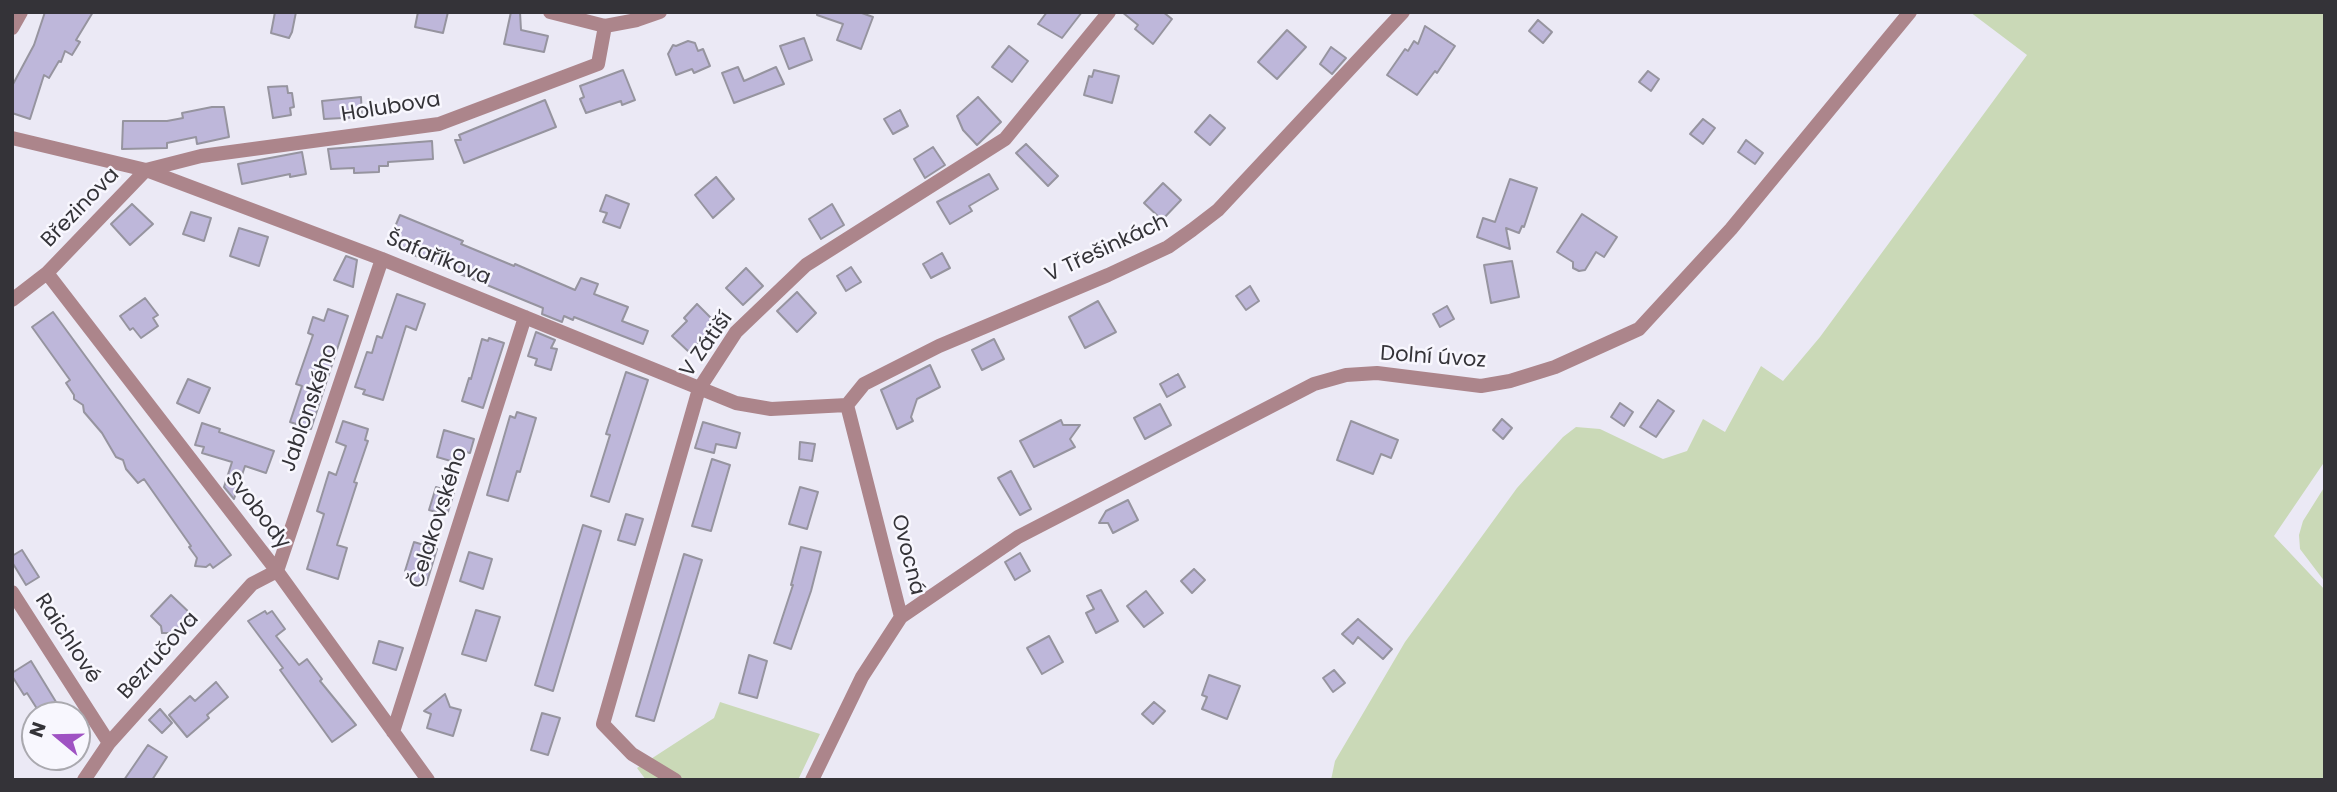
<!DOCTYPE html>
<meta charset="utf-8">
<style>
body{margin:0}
#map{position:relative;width:2337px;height:792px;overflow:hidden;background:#ebe9f5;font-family:Poppins,sans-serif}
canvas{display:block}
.frame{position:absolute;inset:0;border:14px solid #343338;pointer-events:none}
.north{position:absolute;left:21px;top:701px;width:70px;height:70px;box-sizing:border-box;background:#f8f7fe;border:2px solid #aaa9af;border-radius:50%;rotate:289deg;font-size:19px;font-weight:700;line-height:28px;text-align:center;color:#343338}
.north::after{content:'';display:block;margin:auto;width:24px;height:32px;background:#9f52c3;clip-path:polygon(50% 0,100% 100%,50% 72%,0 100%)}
</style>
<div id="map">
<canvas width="2337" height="792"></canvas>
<div class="frame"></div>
<div class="north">N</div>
</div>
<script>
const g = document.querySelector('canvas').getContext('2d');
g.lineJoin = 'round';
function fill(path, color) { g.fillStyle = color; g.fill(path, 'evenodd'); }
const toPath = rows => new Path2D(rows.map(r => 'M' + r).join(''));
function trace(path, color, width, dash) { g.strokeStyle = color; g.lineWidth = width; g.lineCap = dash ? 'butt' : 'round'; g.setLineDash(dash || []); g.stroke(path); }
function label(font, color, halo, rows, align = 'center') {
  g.font = font + ' Poppins,sans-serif'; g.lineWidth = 5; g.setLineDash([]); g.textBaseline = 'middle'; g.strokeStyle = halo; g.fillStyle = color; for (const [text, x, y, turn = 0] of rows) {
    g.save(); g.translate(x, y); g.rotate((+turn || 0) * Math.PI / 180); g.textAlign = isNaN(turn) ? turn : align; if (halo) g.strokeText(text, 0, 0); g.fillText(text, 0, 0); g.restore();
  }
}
fill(toPath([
 [1970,12,2325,12,2325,461,2274,536,2325,590,2325,780,1331,780,1335,761,1405,642,1517,488,1563,437,1576,427,1600,429,1663,459,1687,451,1703,419,1725,432,1761,366,1783,381,1820,337,2027,55],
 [2325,486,2325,582,2300,549,2299,535,2303,521],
 [720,702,820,734,798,780,646,780,637,768,714,718]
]), '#cad9b7');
const building = toPath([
 [45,12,93,12,76,40,80,42,72,55,65,51,61,62,59,61,49,78,44,75,30,119,12,113,12,86,34,45,45,12],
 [275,12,296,12,292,32,289,38,271,33,275,12],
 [418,12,448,12,443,33,415,27,418,12],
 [511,12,520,12,521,30,548,36,544,52,504,44,511,12],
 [817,12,859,12,873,17,861,49,837,40,843,24,817,15,817,12],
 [1047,12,1082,12,1062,38,1038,24,1047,12],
 [1122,12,1163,12,1172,19,1153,44,1135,29,1138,25,1122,12],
 [1538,20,1552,32,1543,43,1529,31,1538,20],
 [1425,26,1455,46,1437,73,1435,71,1417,95,1387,75,1405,49,1408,51,1414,41,1418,44,1425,26],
 [1287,30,1306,47,1277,79,1258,62,1287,30],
 [804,38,812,60,789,69,780,46,804,38],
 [688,41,695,43,698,51,703,49,710,66,694,73,692,69,676,75,668,54,673,45,676,46,688,41],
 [1009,46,1028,61,1012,82,992,67,1009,46],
 [1331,47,1346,58,1332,74,1320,64,1331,47],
 [738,67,744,81,776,67,784,84,734,103,722,73,738,67],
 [623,70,635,100,622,105,621,101,586,113,580,99,584,97,580,86,623,70],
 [1094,70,1119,76,1112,103,1084,95,1089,76,1092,77,1094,70],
 [1648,71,1659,79,1651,91,1639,82,1648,71],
 [287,86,288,93,292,93,294,107,290,108,291,115,273,118,268,87,287,86],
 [361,97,362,117,324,119,322,101,361,97],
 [978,97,1001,122,977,145,963,130,957,116,978,97],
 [545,100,556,127,464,163,455,140,461,140,459,135,545,100],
 [212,107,224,107,229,137,197,144,196,137,167,143,167,148,122,149,123,121,167,121,183,118,182,113,212,107],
 [900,110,908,126,893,134,884,119,900,110],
 [1210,115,1225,128,1210,145,1195,132,1210,115],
 [1703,119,1715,128,1703,144,1690,134,1703,119],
 [1746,140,1763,153,1755,164,1738,152,1746,140],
 [432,141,433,159,388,162,388,166,379,166,379,172,354,173,354,168,331,169,328,149,432,141],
 [1026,144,1058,176,1048,186,1016,153,1026,144],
 [933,147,945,165,925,178,914,159,933,147],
 [302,152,306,174,290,177,290,174,242,184,238,164,302,152],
 [989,174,998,189,969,206,972,211,950,224,937,202,989,174],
 [716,177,734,199,713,218,695,195,716,177],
 [1510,179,1537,188,1524,227,1522,226,1519,233,1506,228,1510,249,1477,237,1483,218,1495,222,1510,179],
 [1163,183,1181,200,1162,220,1144,203,1163,183],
 [606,195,629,204,620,228,603,222,607,213,600,211,606,195],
 [132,204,153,224,130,245,111,224,132,204],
 [832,204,844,225,821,239,809,219,832,204],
 [191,212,211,218,204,241,183,234,191,212],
 [1582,214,1617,237,1604,257,1596,252,1585,270,1579,271,1573,268,1573,262,1557,252,1582,214],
 [400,215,463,241,461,244,514,266,515,264,575,290,581,278,598,284,594,294,628,307,622,321,648,331,643,344,574,317,573,320,564,316,562,322,542,314,543,308,409,253,410,250,389,241,400,215],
 [239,228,268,237,259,266,230,256,239,228],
 [942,253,950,268,931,278,923,264,942,253],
 [346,256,357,260,353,287,334,280,346,256],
 [1512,261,1519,297,1491,303,1484,265,1512,261],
 [851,267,861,282,846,291,837,276,851,267],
 [746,268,763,286,743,305,726,288,746,268],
 [1250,286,1259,301,1246,310,1236,296,1250,286],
 [797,292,816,313,797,332,777,311,797,292],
 [397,294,425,304,416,330,406,326,383,400,363,394,365,390,355,387,367,352,372,353,377,336,382,338,397,294],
 [145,298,158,315,153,318,158,326,141,338,133,328,130,330,120,316,145,298],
 [1098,301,1116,332,1085,348,1069,317,1098,301],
 [697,304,717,324,689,352,672,336,687,321,684,318,697,304],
 [1447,306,1454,319,1440,327,1433,314,1447,306],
 [328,309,348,316,311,429,290,422,302,386,296,384,313,335,308,333,313,317,324,321,328,309],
 [53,312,231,555,213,568,210,564,206,567,195,566,197,558,189,547,191,546,144,479,138,483,126,469,123,460,116,457,102,433,84,412,83,405,74,399,74,395,66,383,70,380,32,327,53,312],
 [536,332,555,340,551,348,557,349,551,370,535,365,537,359,528,356,536,332],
 [489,338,504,343,483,408,462,401,469,378,471,379,482,339,488,341,489,338],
 [994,339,1004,359,982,370,972,350,994,339],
 [930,365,940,387,917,399,911,417,913,421,897,429,881,390,930,365],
 [626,372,648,380,609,502,591,496,610,435,606,434,626,372],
 [1178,374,1185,387,1167,397,1160,384,1178,374],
 [188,379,210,388,199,413,177,403,188,379],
 [1658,400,1674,411,1656,437,1640,427,1658,400],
 [1620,403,1633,412,1624,426,1611,417,1620,403],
 [1160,404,1171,425,1145,439,1134,418,1160,404],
 [517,412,536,418,520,472,517,471,508,501,487,495,510,416,515,418,517,412],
 [1502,419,1512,428,1503,439,1493,430,1502,419],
 [1061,420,1063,425,1080,425,1070,439,1075,447,1034,467,1020,441,1061,420],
 [343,421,368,429,365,440,368,441,354,482,357,483,337,545,347,548,338,579,307,569,324,514,317,511,329,472,336,475,346,446,336,442,343,421],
 [1351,421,1398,440,1391,458,1381,454,1373,474,1337,460,1351,421],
 [703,422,740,433,736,448,716,444,714,453,695,448,703,422],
 [202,423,220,429,219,432,274,451,266,473,245,466,234,499,224,487,232,462,202,453,204,447,195,445,202,423],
 [444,430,474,439,470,453,465,452,461,464,437,457,444,430],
 [800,442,815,444,812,461,799,459,800,442],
 [712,459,730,465,711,531,692,526,712,459],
 [1011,471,1031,509,1020,515,998,478,1011,471],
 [436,487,454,493,447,515,429,510,436,487],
 [800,487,818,492,807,529,789,524,800,487],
 [1128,500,1138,520,1113,533,1108,523,1099,523,1106,511,1128,500],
 [626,514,643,519,635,545,618,540,626,514],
 [583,525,601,531,553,691,535,685,583,525],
 [414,542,437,549,426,585,412,581,414,574,405,571,414,542],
 [801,547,821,552,811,591,791,649,774,643,793,585,791,585,801,547],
 [22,550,39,577,26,585,12,562,12,556,22,550],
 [469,552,492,559,483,589,460,581,469,552],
 [1020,553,1030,571,1015,580,1005,562,1020,553],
 [684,554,702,560,654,721,636,716,684,554],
 [1194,569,1205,580,1192,593,1181,581,1194,569],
 [1101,590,1118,621,1096,633,1086,613,1094,609,1087,596,1101,590],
 [1146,591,1163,613,1144,627,1127,606,1146,591],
 [171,595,193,616,179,632,175,629,172,633,162,633,161,626,151,616,171,595],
 [476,610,500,617,486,661,462,654,476,610],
 [265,611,267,614,272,611,285,629,276,636,299,665,307,659,322,679,320,681,356,725,332,742,280,670,283,668,248,621,265,611],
 [1358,619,1392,649,1383,659,1358,637,1353,644,1342,634,1358,619],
 [1049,636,1063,662,1042,674,1027,648,1049,636],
 [379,641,403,648,396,670,373,663,379,641],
 [749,655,767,661,757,698,739,693,749,655],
 [31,661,64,715,41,715,27,693,24,695,12,676,12,673,31,661],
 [1334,670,1345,683,1333,692,1323,678,1334,670],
 [1209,675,1240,686,1227,719,1202,709,1207,697,1202,695,1209,675],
 [216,682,228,697,207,715,209,718,187,737,169,715,190,696,195,701,216,682],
 [445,694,450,707,461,710,453,736,427,728,431,714,424,711,445,694],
 [1154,702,1165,711,1153,724,1142,714,1154,702],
 [160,709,172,723,162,733,149,720,160,709],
 [542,713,560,718,548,755,531,750,542,713],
 [148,745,167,757,152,780,124,780,148,745]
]);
fill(building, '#beb7da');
trace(building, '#96949f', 2);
trace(toPath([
 [550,12,605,26,637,20,660,12],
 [12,28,21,12],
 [12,138,146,170,382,259,736,403,771,409,847,405],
 [47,273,277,571,428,780],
 [12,300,47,273,146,170,201,156,439,124,598,64,605,26],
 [847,405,864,384,939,346,1108,275,1168,247,1192,230,1218,210,1403,12],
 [12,592,109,743],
 [901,617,1018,537,1314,384,1346,375,1377,373,1481,386,1510,381,1555,367,1639,329,1731,229,1910,12],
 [393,732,525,317],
 [84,780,109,743,252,584,277,571,382,259],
 [675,780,632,754,603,724,699,389,736,332,806,265,1005,139,1109,12],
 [812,780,862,677,901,617,847,405]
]), '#ac858b', 14);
label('21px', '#343338', '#f8f7fe', [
 ["Holubova",391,108,-9],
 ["Březinova",81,208,-46],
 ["V Třešinkách",1107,249,-25],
 ["Šafaříkova",438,259,22],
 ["V Zátiší",707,345,-55],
 ["Dolní úvoz",1433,358,4],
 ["Jablonského",310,408,-71],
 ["Svobody",257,511,52],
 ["Čelakovského",439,518,-72],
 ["Ovocná",907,555,76],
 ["Raichlové",67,639,57],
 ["Bezručova",159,656,-48]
]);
</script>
